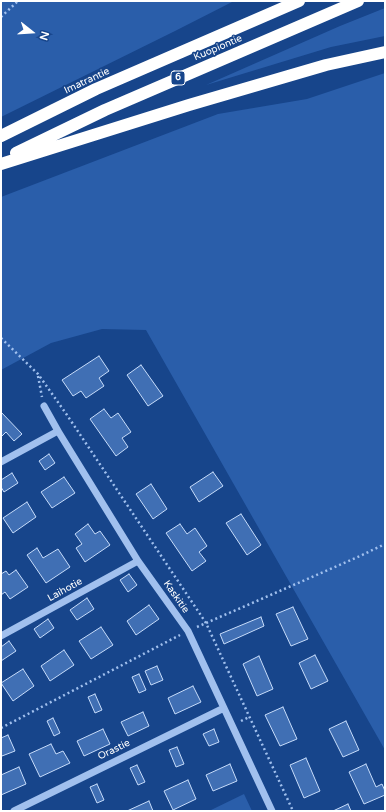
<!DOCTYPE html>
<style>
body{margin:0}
#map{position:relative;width:386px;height:812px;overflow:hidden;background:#17458b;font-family:"Varela Round",sans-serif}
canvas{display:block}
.frame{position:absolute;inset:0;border:2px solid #fff;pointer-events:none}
.north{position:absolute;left:12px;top:12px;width:40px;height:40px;-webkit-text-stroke:3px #17458b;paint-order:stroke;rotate:107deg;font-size:11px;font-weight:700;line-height:16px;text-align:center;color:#fff}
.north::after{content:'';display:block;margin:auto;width:14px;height:18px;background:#fff;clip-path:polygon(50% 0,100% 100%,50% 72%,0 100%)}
</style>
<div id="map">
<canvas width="386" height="812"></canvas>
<div class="frame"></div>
<div class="north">N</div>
</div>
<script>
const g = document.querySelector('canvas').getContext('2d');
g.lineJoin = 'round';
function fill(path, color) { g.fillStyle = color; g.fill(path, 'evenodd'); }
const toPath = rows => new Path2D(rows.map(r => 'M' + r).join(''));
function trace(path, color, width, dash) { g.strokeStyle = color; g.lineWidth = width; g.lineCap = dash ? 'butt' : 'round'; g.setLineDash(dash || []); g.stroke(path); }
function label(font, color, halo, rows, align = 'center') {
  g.font = font + ' "Varela Round",sans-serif'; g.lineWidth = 3.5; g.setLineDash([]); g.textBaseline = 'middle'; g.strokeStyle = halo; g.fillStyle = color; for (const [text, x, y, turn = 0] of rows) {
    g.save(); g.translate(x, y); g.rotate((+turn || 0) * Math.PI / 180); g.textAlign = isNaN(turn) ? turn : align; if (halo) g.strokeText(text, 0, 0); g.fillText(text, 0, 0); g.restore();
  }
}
fill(toPath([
 [1,1,234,1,175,31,1,117],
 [385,8,385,36,331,47,206,85,340,26],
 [385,73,385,750,146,330,102,329,51,343,1,370,1,197,218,114,307,99],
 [244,794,252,811,209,811]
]), '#2a5eaa');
const building = toPath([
 [99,356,109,371,99,378,104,386,86,398,81,391,73,396,62,380,99,356],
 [141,365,163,396,148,406,127,375,141,365],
 [104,409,111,418,118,413,131,432,122,438,128,447,116,456,90,419,104,409],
 [1,412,22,434,14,441,6,432,1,437,1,412],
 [49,454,55,463,45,470,39,461,49,454],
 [213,472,223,486,199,502,190,487,213,472],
 [12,473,18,483,4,492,1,487,1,480,12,473],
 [64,477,75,493,52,508,41,492,64,477],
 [151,484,167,509,153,519,136,494,151,484],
 [27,502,36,517,13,533,3,518,27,502],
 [241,514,261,545,247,555,226,523,241,514],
 [88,524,95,534,100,531,110,545,85,562,76,548,82,544,75,534,88,524],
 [180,524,187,534,195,528,207,546,199,552,206,561,192,571,166,533,180,524],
 [37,548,43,558,58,549,70,567,46,583,27,555,37,548],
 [16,570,28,587,10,599,5,592,1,595,1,574,6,571,9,575,16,570],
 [129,574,137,585,128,592,120,580,129,574],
 [87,598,94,609,77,620,70,610,87,598],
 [149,605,159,619,136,635,127,621,149,605],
 [293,607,308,639,291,646,276,614,293,607],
 [261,617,264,626,224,644,220,634,261,617],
 [48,619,54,628,40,638,34,629,48,619],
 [101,627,113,645,91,659,79,641,101,627],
 [9,641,16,651,1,661,1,647,9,641],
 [64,650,74,665,50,681,41,666,64,650],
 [315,655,328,681,311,689,299,663,315,655],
 [259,656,273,689,257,696,243,664,259,656],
 [157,666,163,680,151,685,145,671,157,666],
 [23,669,34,686,13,701,1,683,23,669],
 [139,674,146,690,139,693,132,677,139,674],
 [193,686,201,702,175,714,168,698,193,686],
 [95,694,102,710,95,713,88,697,95,694],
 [283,707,297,739,280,746,265,715,283,707],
 [143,712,149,726,128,736,121,722,143,712],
 [53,718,60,733,54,736,47,721,53,718],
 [346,721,359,750,343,757,329,729,346,721],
 [103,729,110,744,84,756,77,741,103,729],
 [214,729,219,742,209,746,203,734,214,729],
 [8,735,15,751,2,756,1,754,1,738,8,735],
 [51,744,56,754,63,751,70,763,40,777,29,754,51,744],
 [177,747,184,764,176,767,169,750,177,747],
 [306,758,320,791,304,798,290,765,306,758],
 [230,764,237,781,213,791,206,775,230,764],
 [366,764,376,787,382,784,385,791,385,795,364,804,349,772,366,764],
 [137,765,145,782,138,785,130,768,137,765],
 [19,767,26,784,1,795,1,775,19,767],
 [188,780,196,799,173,810,164,791,188,780],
 [97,784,104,800,97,803,90,787,97,784],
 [149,801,153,811,127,811,149,801],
 [348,804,351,811,333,811,348,804]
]);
fill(building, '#406fb4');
trace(building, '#c7dcfa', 1);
trace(toPath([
 [1,17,18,1],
 [1,338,38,374,67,415,206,623,293,811],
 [38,376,42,397],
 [197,627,360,556,385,544],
 [241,721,249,717],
 [1,728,180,635]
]), '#a1c0ee', 2.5, [2, 3]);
trace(toPath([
 [44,406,58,431,138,561,188,631,272,811],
 [1,462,58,431],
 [1,636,138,561],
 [14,811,224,708]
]), '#a1c0ee', 7);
trace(toPath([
 [1,136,96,89,299,1],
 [16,153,105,110,358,1],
 [1,164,189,105,326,65,385,52]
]), '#fff', 12);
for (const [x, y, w] of [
 [178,78,14]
]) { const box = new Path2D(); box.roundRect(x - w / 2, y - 7, w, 14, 3); g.fillStyle = '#17458b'; g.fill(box); trace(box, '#fff', 1); }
label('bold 9px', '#fff', null, [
 ["6",178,78]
]);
label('10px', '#fff', '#17458b', [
 ["Kuopiontie",218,48,-23],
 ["Imatrantie",87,81,-25],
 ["Laihotie",65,590,-29],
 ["Kaskitie",176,597,55],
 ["Orastie",114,750,-26]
]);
</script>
